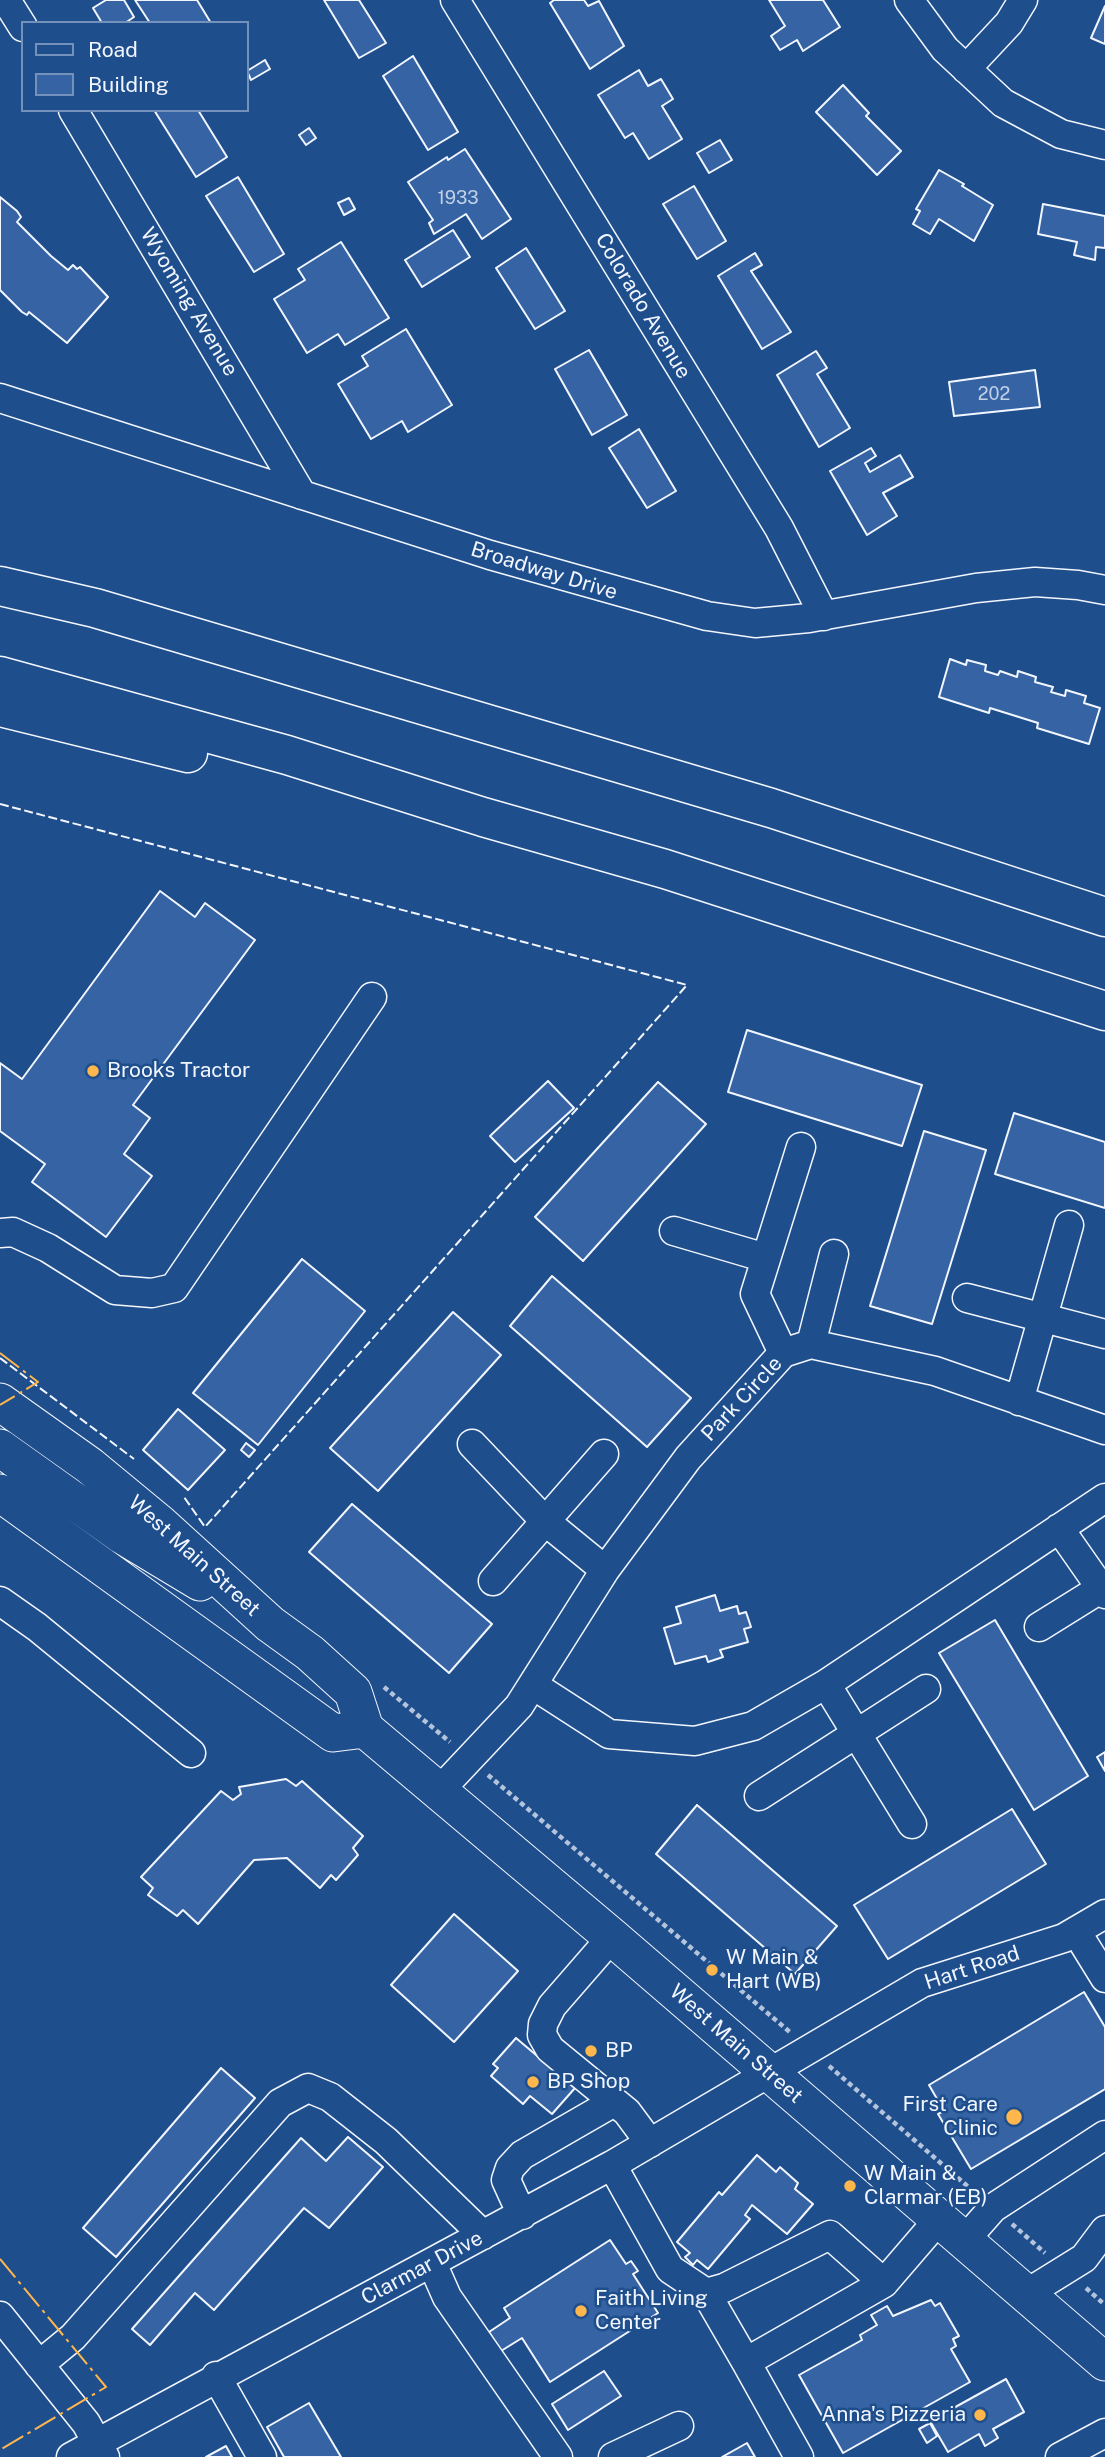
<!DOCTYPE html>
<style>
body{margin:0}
#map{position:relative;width:1105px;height:2457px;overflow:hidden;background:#1f4e8c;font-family:"Public Sans",sans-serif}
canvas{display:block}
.legend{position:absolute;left:21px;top:21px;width:228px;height:91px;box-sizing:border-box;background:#1f4e8c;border:2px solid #7391ba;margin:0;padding:9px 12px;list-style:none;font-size:21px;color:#f2f6ff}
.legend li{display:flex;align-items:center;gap:14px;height:35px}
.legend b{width:35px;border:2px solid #7391ba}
</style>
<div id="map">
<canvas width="1105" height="2457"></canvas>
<ul class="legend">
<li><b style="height:9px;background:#1f4e8c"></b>Road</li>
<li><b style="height:19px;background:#3563a3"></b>Building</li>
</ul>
</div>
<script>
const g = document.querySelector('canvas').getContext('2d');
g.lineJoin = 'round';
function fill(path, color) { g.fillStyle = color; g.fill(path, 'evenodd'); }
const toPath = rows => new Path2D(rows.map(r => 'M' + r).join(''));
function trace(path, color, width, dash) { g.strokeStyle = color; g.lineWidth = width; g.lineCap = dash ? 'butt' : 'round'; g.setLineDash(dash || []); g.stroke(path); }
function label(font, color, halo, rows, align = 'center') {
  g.font = font + ' "Public Sans",sans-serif'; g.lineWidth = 5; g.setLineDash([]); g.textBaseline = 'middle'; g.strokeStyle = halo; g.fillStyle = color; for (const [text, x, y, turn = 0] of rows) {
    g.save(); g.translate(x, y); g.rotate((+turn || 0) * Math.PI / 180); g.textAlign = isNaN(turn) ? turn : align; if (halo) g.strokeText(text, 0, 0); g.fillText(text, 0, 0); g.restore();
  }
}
const building = toPath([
 [106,0,124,0,134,17,125,23,102,23,93,8,106,0],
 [135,0,197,0,211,23,150,23,135,0],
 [324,0,359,0,386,43,359,58,324,0],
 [554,0,584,0,588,6,599,1,624,46,590,69,550,3,554,0],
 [769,0,823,0,840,27,803,51,797,40,780,50,771,36,785,26,769,0],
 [1105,6,1105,44,1091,38,1105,6],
 [413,56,458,132,428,150,383,76,413,56],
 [265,60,270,69,251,80,247,71,265,60],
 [639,70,648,86,661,79,673,99,662,106,682,139,649,159,633,133,625,138,598,95,639,70],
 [843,85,869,113,866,116,901,151,877,175,816,112,843,85],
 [154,110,198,110,227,157,196,177,154,110],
 [309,128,316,138,306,145,299,135,309,128],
 [720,140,732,160,709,173,697,153,720,140],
 [465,149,511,219,482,239,466,214,434,234,429,223,433,220,408,182,447,157,448,160,465,149],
 [939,170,964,184,962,186,993,205,974,241,939,219,930,234,913,224,920,211,916,209,939,170],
 [238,177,284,254,254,272,206,196,238,177],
 [694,186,726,241,697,259,663,204,694,186],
 [0,197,17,211,21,217,17,222,51,256,68,270,73,265,77,269,80,267,108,297,67,343,29,312,27,315,22,312,0,290,0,197],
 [349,198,355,209,344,215,338,203,349,198],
 [1043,204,1105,216,1105,248,1096,247,1095,260,1074,255,1077,242,1038,234,1043,204],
 [453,230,470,257,422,287,405,260,453,230],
 [341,242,389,318,345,345,338,334,307,353,274,299,305,280,298,269,341,242],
 [526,248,565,311,535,329,496,268,526,248],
 [755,253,762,265,751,271,791,332,762,349,718,276,755,253],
 [406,329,452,405,408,432,402,421,371,439,338,384,368,366,362,356,406,329],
 [589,350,627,415,592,435,555,369,589,350],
 [816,351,827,368,817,374,850,428,819,447,777,375,816,351],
 [1035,370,1040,407,954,416,949,382,1035,370],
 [639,429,676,491,647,508,609,448,639,429],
 [871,448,876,456,865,463,870,472,900,455,913,477,883,493,897,516,867,535,830,471,871,448],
 [950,659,966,665,967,660,986,665,985,671,998,675,1000,671,1017,677,1018,671,1036,677,1035,682,1053,687,1051,692,1065,696,1066,690,1086,696,1084,703,1100,708,1089,744,1037,728,1038,723,990,708,989,713,939,697,950,659],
 [160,891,195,917,205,903,255,940,133,1105,150,1118,124,1154,152,1176,106,1237,32,1182,45,1164,0,1131,0,1063,22,1079,160,891],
 [747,1030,922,1085,902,1146,728,1092,747,1030],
 [548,1081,574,1108,515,1162,490,1136,548,1081],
 [658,1082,706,1124,583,1261,535,1217,658,1082],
 [1014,1113,1105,1142,1105,1208,995,1174,1014,1113],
 [924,1131,986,1150,932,1324,870,1306,924,1131],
 [302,1259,365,1311,258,1445,193,1393,302,1259],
 [552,1276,691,1398,647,1447,510,1326,552,1276],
 [453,1312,501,1355,378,1491,330,1448,453,1312],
 [178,1409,225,1450,188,1490,143,1450,178,1409],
 [246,1443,255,1450,249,1457,241,1450,246,1443],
 [352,1504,492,1624,449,1673,309,1552,352,1504],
 [715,1595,720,1611,737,1606,739,1614,746,1612,751,1627,744,1629,748,1642,720,1650,723,1657,708,1662,706,1656,675,1664,664,1628,681,1623,676,1607,715,1595],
 [995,1620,1088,1776,1034,1810,939,1653,995,1620],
 [1105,1752,1105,1771,1097,1757,1105,1752],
 [286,1779,296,1786,302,1781,363,1836,353,1848,358,1855,336,1880,331,1875,320,1888,287,1858,254,1860,198,1924,183,1910,177,1916,148,1895,153,1888,141,1877,221,1791,233,1800,241,1794,239,1787,286,1779],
 [697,1805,837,1926,795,1974,656,1854,697,1805],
 [1012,1809,1046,1864,888,1959,854,1905,1012,1809],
 [454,1914,518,1971,454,2042,391,1985,454,1914],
 [1084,1992,1105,2027,1105,2089,971,2169,938,2114,944,2111,929,2085,1084,1992],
 [516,2038,575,2088,552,2114,530,2096,523,2104,491,2076,498,2068,493,2064,516,2038],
 [221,2068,255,2098,116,2257,83,2228,221,2068],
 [348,2137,383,2167,329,2228,304,2208,214,2310,195,2293,150,2345,132,2329,301,2138,326,2161,348,2137],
 [757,2155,776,2172,780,2167,798,2183,795,2189,813,2204,787,2234,752,2205,745,2215,750,2219,708,2269,697,2260,693,2265,685,2257,690,2253,677,2242,719,2192,722,2195,757,2155],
 [610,2240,626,2264,631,2261,638,2271,633,2274,658,2313,550,2382,522,2338,501,2351,489,2332,510,2318,504,2308,610,2240],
 [931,2300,935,2306,940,2303,959,2336,953,2339,956,2346,951,2349,970,2382,843,2453,799,2375,862,2340,860,2335,877,2325,871,2315,887,2306,893,2316,931,2300],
 [604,2371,621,2396,568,2430,552,2404,604,2371],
 [1006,2379,1024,2412,993,2429,998,2438,985,2446,979,2434,948,2452,930,2421,1006,2379],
 [309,2403,341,2457,284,2457,267,2427,309,2403],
 [930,2423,937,2436,927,2443,919,2429,930,2423],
 [747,2443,755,2457,722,2457,747,2443],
 [226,2446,232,2457,206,2457,226,2446]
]);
fill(building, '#3563a3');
trace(building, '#f2f6ff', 2);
const minor = toPath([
 [6,0,23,27],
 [455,0,779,528,824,616],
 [909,0,945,49,1003,103,1061,134,1105,145],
 [966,69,1009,23,1023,0],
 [73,110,302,495],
 [0,398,490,555,707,616,755,623,809,618,976,588,1035,582,1078,585,1105,590],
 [674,1231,766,1258],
 [0,1233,13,1232,48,1248,115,1290,152,1293,174,1288,372,997],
 [967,1298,1105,1334],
 [811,1344,834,1254],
 [783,1353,755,1294,801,1147],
 [1019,1401,1069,1225],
 [472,1444,545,1521,605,1570],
 [1059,1528,1105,1594],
 [493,1581,604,1454],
 [0,1601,37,1627,191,1753],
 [1039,1627,1105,1586],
 [826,1684,912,1824],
 [533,1685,609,1734,695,1741,753,1726,826,1684,1105,1498],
 [439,1791,519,1706,605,1570,688,1458,783,1353,811,1344,935,1371,1105,1430],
 [759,1796,926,1689],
 [1076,1931,1105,1978],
 [612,1937,552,2006,543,2024,542,2035,550,2049,627,2112,650,2143],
 [612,2165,670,2269,706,2293,724,2288,830,2235,884,2283,939,2219],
 [522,2215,506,2180,510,2168,522,2155,614,2102],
 [964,2241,993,2208,1105,2135],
 [432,2263,447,2297,558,2457],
 [706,2293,746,2362,884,2283],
 [1026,2294,1084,2258,1105,2230],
 [0,2316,86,2423,105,2457],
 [746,2362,799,2457],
 [39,2365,73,2337,280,2103,308,2088,330,2097,386,2141,483,2235],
 [216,2376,262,2457],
 [71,2457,612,2165,922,1983,1064,1938,1105,1914],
 [613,2457,679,2426],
 [1060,2457,1105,2433]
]);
const major = toPath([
 [0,1402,90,1466,159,1523,270,1624,310,1653,353,1692,365,1729,612,1937,1105,2362],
 [0,1448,122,1535,200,1582],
 [0,1493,333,1733,365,1729]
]);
const highway = toPath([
 [0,586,95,608,771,808,1105,917],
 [0,676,287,755,483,817,665,869,1105,1011],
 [0,707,188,753]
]);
trace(minor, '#f2f6ff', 31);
trace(major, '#f2f6ff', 39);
trace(highway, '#f2f6ff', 41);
trace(toPath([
 [384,1687,450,1742],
 [488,1775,791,2033],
 [829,2066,973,2191],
 [1012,2224,1045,2253],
 [1086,2288,1105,2305]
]), '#b3c4dc', 4.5, [5, 3.5]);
trace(minor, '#1f4e8c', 28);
trace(major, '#1f4e8c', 37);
trace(highway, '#1f4e8c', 38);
trace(toPath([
 [0,804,687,985,205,1527,184,1497],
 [0,1358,134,1459]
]), '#f2f6ff', 2, [9, 3.5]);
trace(toPath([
 [0,1353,38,1382,0,1405],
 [0,2259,106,2387,0,2450]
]), '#ffb74d', 2, [24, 5, 3.5, 5]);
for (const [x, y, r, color] of [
 [93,1071,7,"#ffb74d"],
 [712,1970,7,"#ffb74d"],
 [591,2051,7,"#ffb74d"],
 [533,2082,7,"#ffb74d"],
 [1014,2117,9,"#ffb74d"],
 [850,2186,7,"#ffb74d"],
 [581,2311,7,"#ffb74d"],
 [980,2415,7,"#ffb74d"]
]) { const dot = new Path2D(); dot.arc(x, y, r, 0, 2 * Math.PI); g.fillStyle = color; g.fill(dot); trace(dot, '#1f4e8c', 2.5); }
label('18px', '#c3d1e8', null, [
 ["1933",458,198],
 ["202",994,394]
]);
label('21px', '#f2f6ff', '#1f4e8c', [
 ["Wyoming Avenue",189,302,59],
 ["Colorado Avenue",643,306,59],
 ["Broadway Drive",544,571,17],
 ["Park Circle",742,1399,-47],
 ["West Main Street",194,1556,42],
 ["Hart Road",972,1968,-18],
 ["West Main Street",736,2044,41],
 ["Clarmar Drive",422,2268,-28]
]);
label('21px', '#f2f6ff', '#1f4e8c', [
 ["Brooks Tractor",107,1071],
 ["W Main &",726,1958],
 ["Hart (WB)",726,1982],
 ["BP",605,2051],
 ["BP Shop",547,2082],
 ["First Care",998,2105,"right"],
 ["Clinic",998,2129,"right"],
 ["W Main &",864,2174],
 ["Clarmar (EB)",864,2198],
 ["Faith Living",595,2299],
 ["Center",595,2323],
 ["Anna's Pizzeria",966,2415,"right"]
], 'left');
</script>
